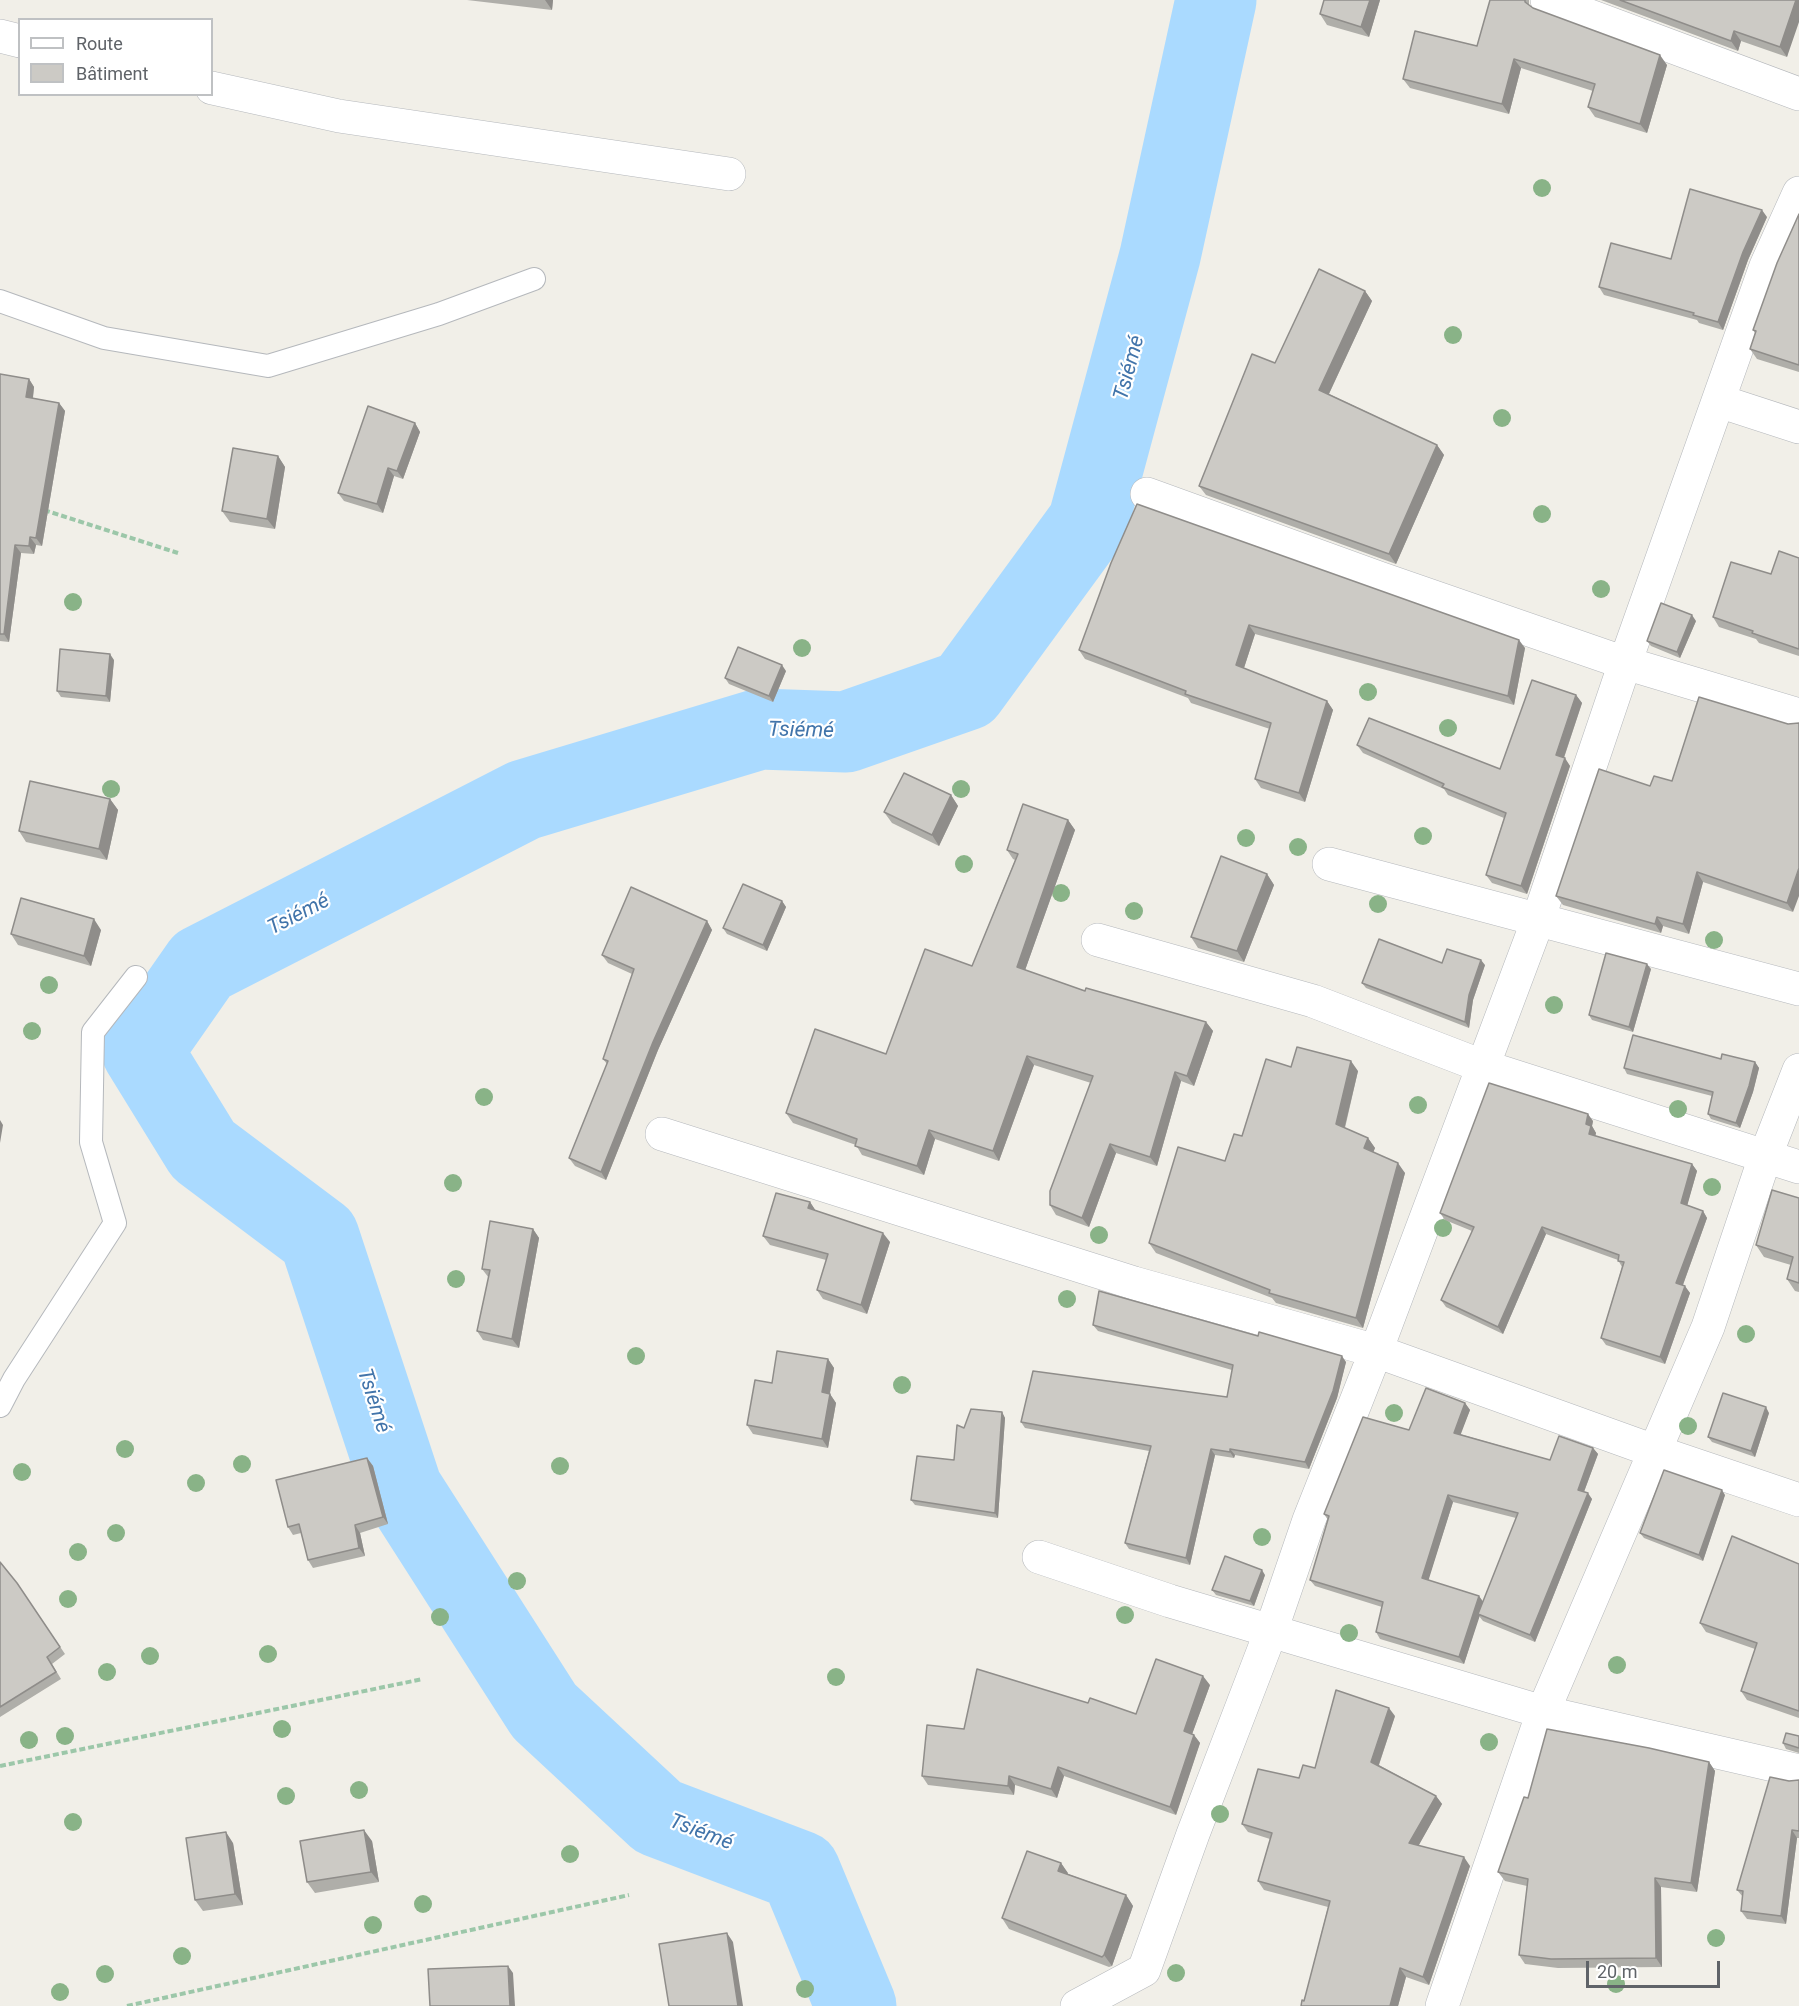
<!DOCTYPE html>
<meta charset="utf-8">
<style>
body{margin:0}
#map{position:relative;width:1799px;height:2006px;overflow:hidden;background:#f1efe8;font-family:Roboto,sans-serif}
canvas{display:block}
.legend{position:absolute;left:18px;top:18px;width:195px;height:78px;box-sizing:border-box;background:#fff;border:2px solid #bfc1c3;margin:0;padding:8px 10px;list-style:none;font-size:18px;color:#5f6368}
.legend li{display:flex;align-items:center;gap:12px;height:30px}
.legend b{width:30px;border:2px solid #bfc1c3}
.scale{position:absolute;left:1586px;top:1961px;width:134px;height:27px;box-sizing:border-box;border:3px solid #5f6368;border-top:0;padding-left:8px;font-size:18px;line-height:21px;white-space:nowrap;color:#5f6368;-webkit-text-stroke:4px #fff;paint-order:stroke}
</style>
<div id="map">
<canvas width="1799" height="2006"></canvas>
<ul class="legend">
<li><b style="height:8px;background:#fff"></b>Route</li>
<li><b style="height:16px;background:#cccac5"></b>Bâtiment</li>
</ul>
<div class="scale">20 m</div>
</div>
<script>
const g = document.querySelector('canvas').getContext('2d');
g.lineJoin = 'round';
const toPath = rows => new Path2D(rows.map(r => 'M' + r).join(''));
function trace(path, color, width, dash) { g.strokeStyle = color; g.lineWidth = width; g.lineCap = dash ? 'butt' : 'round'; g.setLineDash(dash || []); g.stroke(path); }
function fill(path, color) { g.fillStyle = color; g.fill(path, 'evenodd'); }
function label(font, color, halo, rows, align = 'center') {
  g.font = font + ' Roboto,sans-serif'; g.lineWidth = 4.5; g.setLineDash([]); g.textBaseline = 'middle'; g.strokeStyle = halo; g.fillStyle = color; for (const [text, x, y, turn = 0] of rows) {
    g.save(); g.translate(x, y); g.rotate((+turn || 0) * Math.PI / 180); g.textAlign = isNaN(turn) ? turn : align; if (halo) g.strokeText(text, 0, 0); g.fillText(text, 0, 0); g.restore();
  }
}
trace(toPath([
 [856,2006,800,1871,658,1817,544,1711,402,1489,319,1237,203,1150,142,1051,202,965,524,800,760,729,846,732,966,690,1088,523,1160,256,1216,0]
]), '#aadaff', 81);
const lane = toPath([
 [0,301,104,338,268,366,439,314,534,279],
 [0,1406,14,1379,115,1223,91,1142,93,1032,136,977]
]);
const street = toPath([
 [1547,0,1799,94],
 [0,36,20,41],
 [212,88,339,116,729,174],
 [1719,401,1799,427],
 [1147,494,1379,578,1625,663,1799,715],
 [1329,864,1799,989],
 [1098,940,1313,1001,1482,1066,1799,1167],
 [662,1134,1134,1283,1376,1351,1654,1451,1799,1500],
 [1039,1557,1170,1601,1543,1712,1799,1771],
 [1077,2006,1144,1970,1193,1834,1271,1631,1309,1520,1376,1351,1538,920,1625,663,1766,266,1799,193],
 [1442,2006,1543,1712,1708,1327,1765,1157,1799,1070]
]);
trace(lane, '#b5b8bc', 24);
trace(street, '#b5b8bc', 34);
trace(toPath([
 [44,510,178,553],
 [0,1766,423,1679],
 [127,2006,629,1895]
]), '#9cc7a9', 4, [6, 3]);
trace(lane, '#fff', 22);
trace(street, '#fff', 33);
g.fillStyle = '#89b387';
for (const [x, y] of [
 [1542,188],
 [1453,335],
 [1502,418],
 [1542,514],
 [1601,589],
 [73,602],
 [802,648],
 [1368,692],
 [1448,728],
 [111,789],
 [961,789],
 [1423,836],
 [1246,838],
 [1298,847],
 [964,864],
 [1061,893],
 [1378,904],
 [1134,911],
 [1714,940],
 [49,985],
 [1554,1005],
 [32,1031],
 [484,1097],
 [1418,1105],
 [1678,1109],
 [453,1183],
 [1712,1187],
 [1443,1228],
 [1099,1235],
 [456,1279],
 [1067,1299],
 [1746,1334],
 [636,1356],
 [902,1385],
 [1394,1413],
 [1688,1426],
 [125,1449],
 [242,1464],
 [560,1466],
 [22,1472],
 [196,1483],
 [116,1533],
 [1262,1537],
 [78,1552],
 [517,1581],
 [68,1599],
 [1125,1615],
 [440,1617],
 [1349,1633],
 [268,1654],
 [150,1656],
 [1617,1665],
 [107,1672],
 [836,1677],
 [282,1729],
 [65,1736],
 [29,1740],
 [1489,1742],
 [359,1790],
 [286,1796],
 [1220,1814],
 [73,1822],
 [570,1854],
 [423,1904],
 [373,1925],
 [1716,1938],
 [182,1956],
 [1176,1973],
 [105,1974],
 [1616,1984],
 [805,1989],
 [60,1992]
]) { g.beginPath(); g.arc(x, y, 9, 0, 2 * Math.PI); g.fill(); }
fill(toPath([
 [467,0,553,0,552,10],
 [1324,0,1380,0,1369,37,1327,25,1320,14],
 [1490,0,1529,0,1529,5,1533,8,1667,65,1647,133,1595,117,1588,107,1593,91,1521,68,1509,114,1410,88,1403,79,1477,46],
 [1601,0,1799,0,1787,57,1741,41,1738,51],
 [1799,214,1799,372,1757,359,1750,349,1755,333,1753,330],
 [1767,217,1748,260,1723,330,1699,323,1697,320,1604,295,1599,287,1671,259],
 [1365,291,1372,301,1329,394,1437,445,1444,455,1396,564,1206,495,1199,486,1275,363],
 [0,374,29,379,34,387,33,398,59,403,65,411,42,546,36,545,34,554,21,553,9,642,0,641],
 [415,423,420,432,403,479,394,476,383,513,344,501,338,493],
 [278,456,285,467,275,529,230,522,222,511],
 [1799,558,1799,656,1759,643,1756,639,1719,627,1713,617,1771,574],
 [1111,563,1525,648,1514,705,1255,634,1244,668,1327,701,1333,710,1305,802,1261,788,1255,779,1270,729,1191,703,1188,698,1085,659,1079,650],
 [1696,621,1680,658,1651,646,1647,641],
 [114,660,110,702,61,697,57,691],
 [786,671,773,702,729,684,725,678],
 [1576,695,1582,703,1564,758,1570,766,1527,894,1492,883,1486,875,1504,818,1448,795,1444,789,1363,753,1357,745,1500,769],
 [1699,697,1793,912,1703,882,1689,934,1663,926,1661,933,1563,905,1556,896,1650,786,1672,781],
 [951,795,958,806,939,846,892,823,884,812],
 [110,799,118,810,107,860,26,842,19,831],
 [1068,820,1075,830,1025,970,1085,991,1206,1022,1213,1031,1194,1086,1181,1081,1157,1166,1116,1153,1089,1227,1056,1215,1050,1205,1091,1083,1034,1065,999,1161,935,1139,924,1175,862,1155,856,1145,793,1123,786,1113,886,1054,972,966,1015,860,1013,859,1007,850],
 [1267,874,1274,885,1244,962,1198,948,1191,937],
 [782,901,786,907,767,951,727,934,723,928],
 [707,921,712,930,658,1050,606,1180,575,1166,569,1158,607,1064,603,1059,632,974,608,963,602,955],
 [101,930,91,966,18,945,11,934],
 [1442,963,1485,965,1473,1000,1469,1028,1366,988,1362,983],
 [1651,969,1633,1032,1592,1020,1589,1015],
 [1721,1059,1755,1062,1759,1068,1753,1092,1740,1128,1711,1119,1708,1114,1712,1096,1627,1074,1624,1068],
 [1291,1067,1358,1071,1345,1128,1368,1138,1375,1148,1373,1152,1405,1173,1363,1328,1276,1303,1272,1298,1156,1253,1149,1243,1225,1161],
 [1593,1121,1592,1126,1596,1133,1595,1136,1692,1164,1697,1171,1687,1205,1703,1211,1707,1218,1683,1285,1690,1293,1665,1364,1606,1345,1601,1338,1622,1267,1618,1260,1546,1234,1503,1334,1446,1307,1441,1300,1472,1231,1445,1220,1440,1213],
 [1799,1198,1799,1292,1795,1291,1787,1279,1791,1265,1764,1257,1756,1245],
 [810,1202,815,1210,890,1242,867,1314,823,1299,817,1290,826,1260,770,1245,763,1236],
 [533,1229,539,1238,519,1348,483,1340,477,1331,489,1278,482,1269],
 [1093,1325,1346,1362,1337,1398,1309,1469,1235,1455,1234,1458,1215,1455,1190,1565,1129,1549,1125,1543,1149,1451,1025,1428,1021,1422,1227,1397,1232,1370,1098,1331],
 [828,1359,834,1368,830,1394,836,1403,828,1448,753,1434,747,1425,772,1383],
 [1465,1403,1470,1410,1460,1434,1550,1460,1593,1448,1598,1454,1584,1492,1592,1499,1535,1642,1483,1621,1479,1616,1464,1664,1380,1639,1376,1632,1382,1607,1315,1586,1310,1580,1328,1520,1324,1514,1409,1430],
 [1453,1502,1516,1518,1483,1602,1479,1596,1428,1580],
 [1002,1412,1005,1418,998,1518,915,1505,911,1500,954,1460,964,1428],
 [1769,1413,1755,1457,1712,1442,1708,1437],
 [367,1458,373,1466,388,1524,360,1533,365,1556,313,1568,308,1560,301,1533,293,1535,288,1527],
 [1725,1495,1703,1561,1644,1538,1640,1533],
 [0,1562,17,1583,65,1654,52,1664,61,1679,0,1717],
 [1799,1564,1799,1718,1747,1700,1741,1691,1755,1649,1706,1632,1700,1623],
 [1265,1575,1254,1606,1216,1595,1212,1590],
 [1210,1685,1192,1734,1194,1735,1200,1743,1176,1815,1064,1776,1057,1798,1015,1785,1014,1795,928,1785,922,1776,964,1729,1136,1714],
 [1395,1716,1379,1765,1436,1796,1442,1804,1418,1846,1470,1866,1429,1985,1406,1977,1398,2006,1301,2006,1304,2001,1328,1907,1264,1890,1258,1881,1270,1839,1248,1832,1242,1824,1299,1778],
 [1799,1736,1799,1753,1786,1749,1783,1743],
 [1709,1762,1715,1771,1697,1892,1661,1887,1662,1967,1558,1968,1525,1964,1519,1955,1527,1886,1505,1881,1498,1872,1528,1798],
 [1799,1780,1799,1838,1797,1838,1786,1924,1747,1919,1741,1911,1743,1897,1737,1890,1789,1781],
 [372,1841,379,1882,315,1893,307,1882],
 [233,1843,243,1905,203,1911,195,1900],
 [1061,1863,1068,1874,1126,1895,1133,1906,1112,1966,1109,1967,1009,1929,1002,1918]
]), '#afaea9');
fill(toPath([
 [545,0,553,0,552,10],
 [1370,0,1380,0,1369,37,1361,27],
 [1796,0,1799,0,1799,22,1787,57,1780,47],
 [1734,31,1741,41,1738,51,1731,41],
 [1660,55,1667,65,1647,133,1640,124],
 [1514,59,1521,68,1509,114,1502,104],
 [1762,210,1767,217,1748,260,1723,330,1718,322,1743,252],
 [1365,291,1372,301,1326,400,1319,390],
 [29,379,34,387,32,405,26,397],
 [59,403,65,411,42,546,36,538],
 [415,423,420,432,403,479,397,471],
 [1437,445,1444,455,1396,564,1389,554],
 [278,456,285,467,275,529,267,519],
 [388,468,394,476,383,513,377,504],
 [30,537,36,545,34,554,29,546],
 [15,545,21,553,9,642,4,634],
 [1692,615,1696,621,1680,658,1677,652],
 [1249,625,1255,634,1242,674,1236,665],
 [1519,640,1525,648,1514,705,1508,696],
 [110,654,114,660,110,702,106,696],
 [782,665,786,671,773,702,769,696],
 [1576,695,1582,703,1562,763,1556,755],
 [1327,701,1333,710,1305,802,1299,793],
 [1565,758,1570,766,1527,894,1521,886],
 [951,795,958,806,939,846,932,835],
 [110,799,118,810,107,860,99,849],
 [1068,820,1075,830,1023,976,1017,967],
 [1799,868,1799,896,1793,912,1787,903],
 [1697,872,1703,882,1689,934,1683,924],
 [1267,874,1274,885,1244,962,1237,951],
 [782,901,786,907,767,951,763,945],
 [1657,917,1663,926,1661,933,1655,924],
 [94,919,101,930,91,966,84,956],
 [707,921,712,930,658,1050,606,1180,601,1172,653,1042],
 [1481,960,1485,965,1473,1000,1469,1028,1465,1022,1469,995],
 [1647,964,1651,969,1633,1032,1629,1027],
 [1206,1022,1213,1031,1194,1086,1187,1076],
 [1027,1056,1034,1065,999,1161,993,1151],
 [1351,1061,1358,1071,1343,1134,1336,1124],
 [1755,1062,1759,1068,1753,1092,1740,1128,1736,1123],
 [1175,1072,1181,1081,1157,1166,1150,1157],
 [1588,1114,1593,1121,1592,1126,1596,1133,1594,1141,1589,1134,1586,1124],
 [0,1120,3,1125,0,1143],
 [929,1130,935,1139,924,1175,917,1166],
 [1368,1138,1375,1148,1371,1158,1364,1148],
 [1110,1144,1116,1153,1089,1227,1082,1218],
 [1398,1163,1405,1173,1363,1328,1356,1318],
 [1692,1164,1697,1171,1686,1210,1681,1203],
 [810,1202,816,1211,808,1208],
 [1703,1211,1707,1218,1681,1290,1676,1283],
 [1542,1227,1546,1234,1503,1334,1498,1327],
 [533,1229,539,1238,519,1348,512,1339],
 [883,1233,890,1242,867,1314,861,1305],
 [1685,1286,1690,1293,1665,1364,1660,1357],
 [1342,1356,1346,1362,1337,1398,1309,1469,1305,1462],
 [828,1359,834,1368,829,1398,830,1394,836,1403,828,1448,822,1439,822,1392],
 [1465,1403,1470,1410,1459,1439,1454,1433],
 [1766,1407,1769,1413,1755,1457,1751,1451],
 [1002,1412,1005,1418,998,1518,995,1513],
 [1593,1448,1598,1454,1582,1497,1578,1490],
 [1211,1449,1215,1455,1190,1565,1186,1558],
 [1230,1449,1235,1455,1234,1458,1230,1452],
 [367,1458,373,1466,388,1524,383,1517],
 [1722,1490,1725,1495,1703,1561,1699,1555],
 [1588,1493,1592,1499,1535,1642,1530,1635],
 [1448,1495,1453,1502,1427,1585,1422,1578],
 [355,1525,360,1533,365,1556,359,1548],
 [1262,1570,1265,1575,1254,1606,1250,1601],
 [1479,1596,1484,1603,1464,1664,1459,1657],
 [1203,1676,1210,1685,1190,1740,1184,1731],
 [1389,1708,1395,1716,1377,1770,1371,1762],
 [1194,1735,1200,1743,1176,1815,1170,1807],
 [1709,1762,1715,1771,1697,1892,1691,1883],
 [1058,1767,1064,1776,1057,1798,1051,1789],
 [1009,1776,1015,1785,1014,1795,1008,1786],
 [1436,1796,1442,1804,1415,1852,1409,1843],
 [364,1830,372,1841,379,1882,371,1872],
 [1792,1830,1797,1838,1786,1924,1781,1916],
 [226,1832,233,1843,243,1905,235,1894],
 [1464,1857,1470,1866,1429,1985,1423,1977],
 [1061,1863,1068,1873,1065,1881,1058,1871],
 [1655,1878,1661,1887,1662,1967,1656,1958],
 [1126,1895,1133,1906,1112,1966,1104,1955],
 [727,1933,733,1942,743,2006,738,2006],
 [508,1966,513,1973,515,2006,510,2006],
 [1400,1968,1406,1977,1398,2006,1390,2006]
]), '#8f8d8a');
const building = toPath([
 [1324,0,1370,0,1361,27,1320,14,1324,0],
 [1490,0,1525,0,1525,2,1533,8,1660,55,1640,124,1588,107,1595,84,1514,59,1502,104,1403,79,1415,31,1477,46,1490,0],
 [1620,0,1796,0,1780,47,1734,31,1731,41,1620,0],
 [1690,189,1762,210,1743,252,1718,322,1693,315,1694,313,1599,287,1611,243,1671,259,1690,189],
 [1799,214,1799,365,1750,349,1756,331,1753,330,1777,263,1799,214],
 [1319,269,1365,291,1319,390,1437,445,1389,554,1199,486,1252,354,1275,363,1319,269],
 [0,374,29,379,26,397,59,403,36,538,30,537,29,546,15,545,4,634,0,634,0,374],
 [368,406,415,423,397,471,388,468,377,504,338,493,368,406],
 [233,448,278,456,267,519,222,511,233,448],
 [1137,504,1519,640,1508,696,1249,625,1236,665,1327,701,1299,793,1255,779,1271,723,1185,694,1186,691,1079,650,1111,563,1137,504],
 [1779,551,1799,558,1799,649,1752,633,1753,631,1713,617,1731,562,1771,574,1779,551],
 [1661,603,1692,615,1677,652,1647,641,1661,603],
 [738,647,782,665,769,696,725,678,738,647],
 [60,649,110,654,106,696,57,691,60,649],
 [1532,680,1576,695,1556,755,1565,758,1521,886,1486,875,1506,813,1442,787,1444,784,1357,745,1369,718,1500,769,1532,680],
 [1699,697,1788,724,1799,723,1799,868,1787,903,1697,872,1683,924,1657,917,1655,924,1556,896,1599,769,1650,786,1654,776,1672,781,1699,697],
 [904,773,951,795,932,835,884,812,904,773],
 [30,781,110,799,99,849,19,831,30,781],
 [1023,804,1068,820,1017,967,1085,991,1086,988,1206,1022,1187,1076,1175,1072,1150,1157,1110,1144,1082,1218,1050,1205,1050,1191,1093,1076,1027,1056,993,1151,929,1130,917,1166,855,1146,857,1139,786,1113,815,1029,886,1054,925,949,972,966,1018,854,1007,850,1023,804],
 [1221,856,1267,874,1237,951,1191,937,1221,856],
 [743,884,782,901,763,945,723,928,743,884],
 [631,887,707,921,653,1042,601,1172,569,1158,608,1061,603,1059,634,969,602,955,631,887],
 [21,898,94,919,84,956,11,934,21,898],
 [1379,939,1442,963,1447,949,1481,960,1469,995,1465,1022,1362,983,1379,939],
 [1606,953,1647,964,1629,1027,1589,1015,1606,953],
 [1633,1035,1721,1059,1722,1054,1755,1062,1749,1086,1736,1123,1708,1114,1713,1092,1624,1068,1633,1035],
 [1297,1047,1351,1061,1336,1124,1368,1138,1364,1148,1398,1163,1356,1318,1269,1293,1270,1290,1149,1243,1178,1147,1225,1161,1234,1134,1242,1136,1266,1059,1291,1067,1297,1047],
 [1489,1083,1588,1114,1586,1124,1591,1126,1589,1134,1692,1164,1681,1203,1703,1211,1676,1283,1685,1286,1660,1357,1601,1338,1624,1262,1618,1261,1619,1255,1542,1227,1498,1327,1441,1300,1474,1227,1440,1213,1489,1083],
 [1772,1190,1799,1198,1799,1283,1787,1279,1793,1257,1756,1245,1772,1190],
 [776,1193,810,1202,808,1208,883,1233,861,1305,817,1290,828,1254,763,1236,776,1193],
 [490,1221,533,1229,512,1339,477,1331,490,1270,482,1269,490,1221],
 [1099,1291,1258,1336,1259,1332,1342,1356,1333,1391,1305,1462,1230,1449,1230,1452,1211,1449,1186,1558,1125,1543,1151,1446,1021,1422,1033,1371,1227,1397,1233,1365,1093,1325,1099,1291],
 [777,1351,828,1359,822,1392,830,1394,822,1439,747,1425,755,1380,772,1383,777,1351],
 [1426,1388,1465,1403,1454,1433,1550,1460,1559,1436,1593,1448,1578,1490,1588,1493,1530,1635,1478,1614,1518,1513,1448,1495,1422,1578,1479,1596,1459,1657,1376,1632,1383,1602,1310,1580,1329,1516,1324,1514,1363,1417,1409,1430,1426,1388],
 [1723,1393,1766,1407,1751,1451,1708,1437,1723,1393],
 [971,1409,1002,1412,995,1513,911,1500,917,1456,954,1460,957,1425,964,1428,971,1409],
 [367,1458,383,1517,355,1525,359,1548,308,1560,299,1524,288,1527,276,1480,367,1458],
 [1664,1470,1722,1490,1699,1555,1640,1533,1664,1470],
 [1732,1536,1799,1564,1799,1711,1741,1691,1757,1643,1700,1623,1732,1536],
 [1225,1556,1262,1570,1250,1601,1212,1590,1225,1556],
 [0,1562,17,1583,60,1647,47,1657,56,1672,0,1707,0,1562],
 [1156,1659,1203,1676,1184,1731,1194,1735,1170,1807,1058,1767,1051,1789,1009,1776,1008,1786,922,1776,927,1725,964,1729,977,1669,1088,1703,1090,1698,1136,1714,1156,1659],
 [1336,1690,1389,1708,1371,1762,1436,1796,1409,1843,1464,1857,1423,1977,1400,1968,1390,2006,1301,2006,1302,2000,1304,2001,1330,1901,1258,1881,1272,1833,1242,1824,1258,1769,1299,1778,1303,1765,1315,1768,1336,1690],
 [1547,1729,1649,1748,1709,1762,1691,1883,1655,1878,1656,1958,1551,1959,1519,1955,1528,1879,1498,1872,1524,1797,1528,1798,1547,1729],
 [1786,1733,1799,1736,1799,1748,1783,1743,1786,1733],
 [1770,1777,1789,1781,1799,1780,1799,1831,1792,1830,1781,1916,1741,1911,1743,1891,1737,1890,1770,1777],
 [364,1830,371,1872,307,1882,300,1841,364,1830],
 [226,1832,235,1894,195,1900,186,1838,226,1832],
 [1027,1851,1061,1863,1058,1871,1126,1895,1104,1955,1102,1957,1002,1918,1027,1851],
 [727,1933,738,2006,669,2006,659,1944,727,1933],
 [508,1966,510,2006,430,2006,428,1969,508,1966]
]);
fill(building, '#cccac5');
trace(building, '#8f8d8a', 1.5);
label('italic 21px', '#4174aa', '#fff', [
 ["Tsiémé",1130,368,-75],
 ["Tsiémé",801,731,1],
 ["Tsiémé",299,915,-27],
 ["Tsiémé",373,1401,72],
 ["Tsiémé",701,1833,21]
]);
</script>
